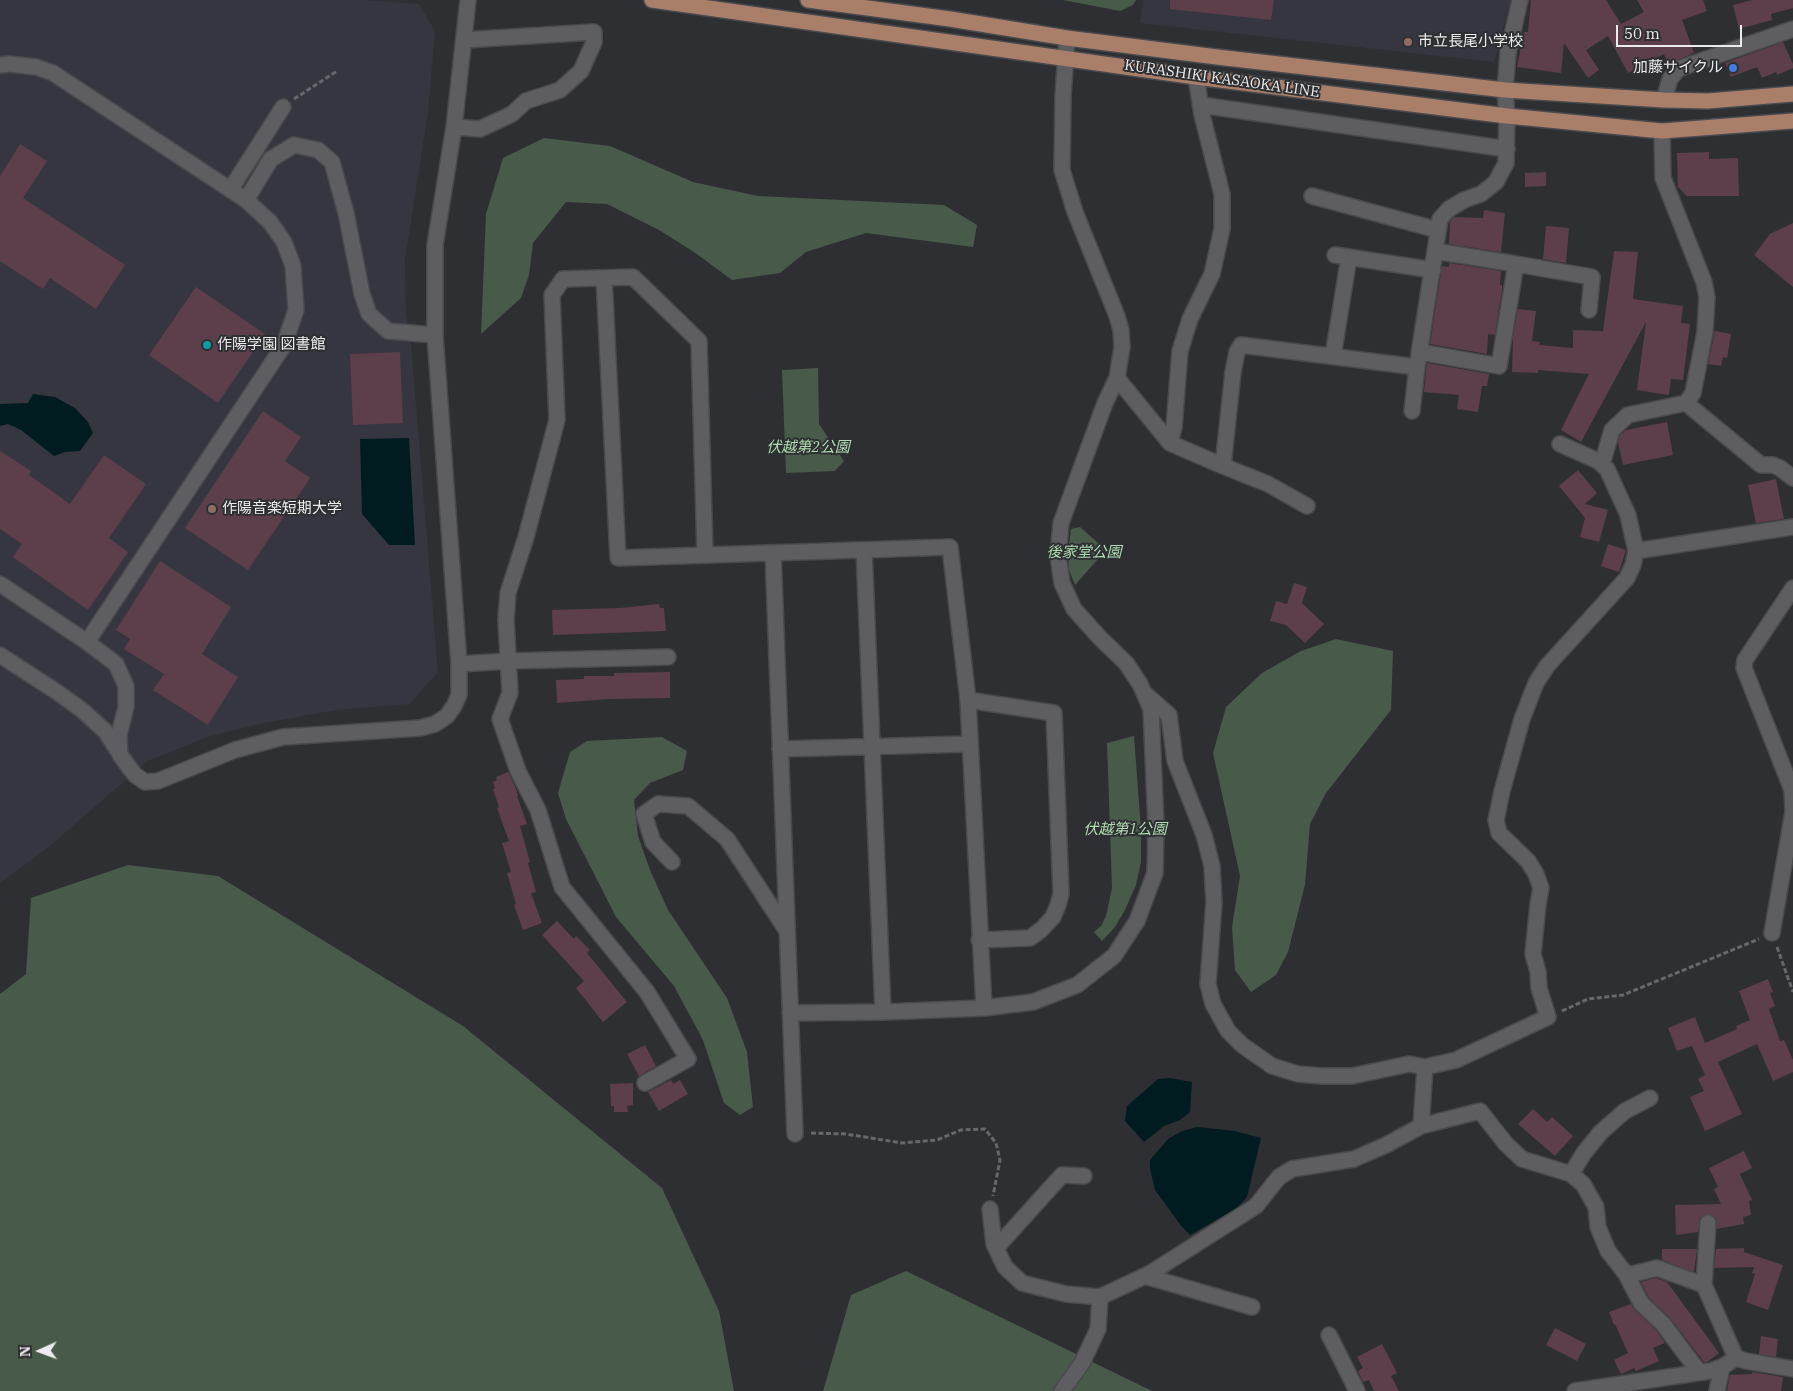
<!DOCTYPE html>
<meta charset="utf-8">
<style>
body{margin:0}
#map{position:relative;width:1793px;height:1391px;overflow:hidden;background:#2e2f32;font-family:"IBM Plex Serif",serif}
canvas{display:block}
.north{position:absolute;left:15px;top:1326px;width:50px;height:50px;-webkit-text-stroke:4px #2e2f32;paint-order:stroke;rotate:268deg;font-size:14px;font-weight:700;line-height:20px;text-align:center;color:#ebebed}
.north::after{content:'';display:block;margin:auto;width:18px;height:22px;background:#ebebed;clip-path:polygon(50% 0,100% 100%,50% 72%,0 100%)}
.scale{position:absolute;left:1616px;top:25px;width:126px;height:22px;box-sizing:border-box;border:2px solid #ebebed;border-top:0;padding-left:6px;font-size:15px;line-height:18px;white-space:nowrap;color:#ebebed;-webkit-text-stroke:4px #2e2f32;paint-order:stroke}
</style>
<div id="map">
<canvas width="1793" height="1391"></canvas>
<div class="north">N</div>
<div class="scale">50 m</div>
</div>
<script>
const g = document.querySelector('canvas').getContext('2d');
g.lineJoin = 'round';
function fill(path, color) { g.fillStyle = color; g.fill(path, 'evenodd'); }
const toPath = rows => new Path2D(rows.map(r => 'M' + r).join(''));
function trace(path, color, width, dash) { g.strokeStyle = color; g.lineWidth = width; g.lineCap = dash ? 'butt' : 'round'; g.setLineDash(dash || []); g.stroke(path); }
function label(font, color, halo, rows, align = 'center') {
  g.font = font + ' "IBM Plex Serif","Noto Sans JP",serif'; g.lineWidth = 4; g.setLineDash([]); g.textBaseline = 'middle'; g.strokeStyle = halo; g.fillStyle = color; for (const [text, x, y, turn = 0] of rows) {
    g.save(); g.translate(x, y); g.rotate((+turn || 0) * Math.PI / 180); g.textAlign = isNaN(turn) ? turn : align; if (halo) g.strokeText(text, 0, 0); g.fillText(text, 0, 0); g.restore();
  }
}
fill(toPath([
 [0,0,366,0,419,4,435,31,428,113,405,259,406,314,411,345,438,672,410,704,336,710,259,724,210,736,148,761,46,849,0,883],
 [1143,0,1511,0,1494,62,1140,23]
]), '#353640');
fill(toPath([
 [1063,0,1136,0,1133,5,1120,11],
 [544,138,610,146,693,182,758,196,944,205,977,225,973,247,866,233,806,252,780,273,732,280,694,252,659,230,607,204,566,202,533,243,529,275,521,298,481,334,486,214,503,158],
 [818,368,819,424,844,461,835,471,786,473,782,370],
 [1080,527,1106,550,1075,585,1069,570,1068,553,1071,529],
 [1336,639,1393,651,1391,710,1326,793,1310,824,1305,885,1288,952,1276,975,1251,992,1235,970,1232,927,1240,876,1213,753,1226,707,1262,673,1301,651],
 [1134,736,1141,830,1141,862,1136,885,1125,910,1115,927,1102,941,1094,932,1101,926,1106,916,1112,888,1107,743],
 [662,737,687,751,683,770,650,783,634,800,638,836,650,870,668,910,727,998,747,1052,753,1107,740,1115,724,1103,703,1040,674,986,616,917,566,819,558,793,570,752,587,741],
 [128,865,218,876,463,1026,662,1188,719,1311,734,1391,0,1391,0,994,26,974,31,898],
 [906,1271,1152,1391,823,1391,851,1295]
]), '#485a49');
fill(toPath([
 [33,394,55,397,75,408,88,422,93,433,80,451,65,452,54,456,21,430,8,424,0,426,0,404,28,403],
 [409,438,415,545,389,545,362,514,360,439],
 [1170,1078,1192,1082,1190,1112,1180,1120,1164,1126,1144,1142,1125,1121,1127,1106,1158,1079],
 [1197,1127,1235,1131,1261,1138,1247,1197,1237,1208,1190,1235,1182,1227,1155,1190,1150,1169,1150,1160,1168,1139,1182,1131]
]), '#011c21');
fill(toPath([
 [1170,0,1274,0,1271,20,1170,9],
 [1531,0,1606,0,1621,24,1644,12,1637,0,1703,0,1707,11,1682,20,1694,53,1668,64,1664,54,1628,73,1608,36,1586,50,1599,70,1588,78,1564,43,1561,73,1517,67,1524,32,1528,32],
 [1752,0,1793,0,1793,8,1771,14,1772,20,1739,29,1733,5],
 [1783,42,1793,64,1793,68,1777,75,1776,72,1762,78,1757,67,1731,77,1725,63],
 [20,144,47,161,23,198,125,265,96,309,50,278,43,289,0,261,0,176],
 [1709,152,1709,159,1738,158,1739,196,1687,196,1678,187,1677,153],
 [1546,172,1546,186,1525,187,1525,173],
 [1484,210,1505,213,1501,252,1449,244,1450,222,1454,217,1483,218],
 [1793,223,1793,287,1754,255,1770,234],
 [1546,226,1569,228,1566,263,1543,259],
 [1614,251,1638,252,1633,299,1683,306,1681,323,1690,324,1683,380,1671,379,1669,395,1637,390,1646,322,1581,442,1561,430,1589,374,1538,370,1538,373,1512,372,1513,337,1518,309,1536,311,1532,341,1540,342,1539,345,1573,348,1573,330,1603,331],
 [1449,263,1501,271,1500,285,1502,285,1502,289,1495,335,1488,334,1487,354,1430,344,1442,266,1449,267],
 [196,287,265,334,218,403,149,355],
 [1715,331,1731,334,1727,358,1723,357,1721,366,1708,364],
 [400,352,403,423,353,425,350,354],
 [1427,363,1489,374,1487,386,1482,386,1478,412,1457,409,1459,395,1424,392],
 [263,411,301,437,285,461,310,478,248,570,185,528],
 [1667,422,1673,455,1623,465,1618,442,1620,435,1626,430],
 [0,451,31,471,29,475,70,504,104,455,146,484,109,538,128,552,88,610,13,557,22,544,0,529],
 [1578,470,1597,493,1585,504,1608,510,1599,542,1580,537,1585,518,1559,486],
 [1776,479,1784,519,1756,523,1748,485],
 [1608,544,1626,550,1619,572,1601,566],
 [160,561,231,607,202,654,238,677,208,725,153,690,164,674,124,649,130,639,116,630],
 [1294,583,1307,587,1302,603,1324,624,1305,643,1286,625,1270,621,1276,601,1287,604],
 [659,604,660,608,664,608,666,631,553,635,552,610,620,608],
 [670,672,670,698,609,699,557,703,556,680,584,679,584,676,614,676,614,673],
 [508,772,515,786,518,796,517,796,527,824,520,826,530,862,528,863,536,892,531,893,542,923,523,930,514,905,516,904,507,873,511,872,502,843,509,841,497,808,499,807,493,789,495,789,493,782,497,780,496,777],
 [557,921,574,939,576,936,590,950,587,953,627,1002,603,1022,576,988,584,981,542,935],
 [1768,979,1773,992,1770,993,1775,1006,1769,1009,1780,1041,1784,1040,1793,1060,1793,1072,1773,1081,1757,1044,1718,1062,1742,1114,1705,1131,1690,1097,1704,1091,1698,1079,1705,1075,1692,1046,1677,1051,1668,1028,1695,1017,1705,1043,1737,1029,1736,1026,1750,1020,1739,991],
 [645,1045,656,1066,639,1076,627,1054],
 [671,1080,673,1084,680,1080,688,1094,659,1111,648,1092],
 [633,1083,633,1105,627,1106,628,1112,614,1112,614,1106,611,1106,610,1084],
 [1533,1109,1547,1122,1552,1117,1573,1136,1555,1156,1518,1124],
 [1744,1151,1752,1168,1740,1174,1752,1200,1749,1201,1751,1215,1743,1217,1744,1224,1717,1229,1716,1218,1708,1214,1700,1218,1698,1232,1676,1235,1675,1205,1721,1204,1714,1189,1718,1187,1709,1168],
 [1744,1248,1744,1252,1783,1265,1768,1310,1746,1302,1755,1274,1752,1273,1754,1267,1714,1268,1716,1249],
 [1662,1249,1697,1249,1694,1272,1662,1260],
 [1656,1278,1667,1282,1719,1353,1707,1362,1704,1362,1670,1318,1649,1298,1641,1282],
 [1631,1304,1635,1310,1656,1330,1665,1343,1653,1348,1659,1361,1636,1371,1634,1368,1621,1374,1614,1360,1628,1353,1615,1324,1614,1325,1609,1312],
 [1555,1328,1586,1344,1577,1361,1546,1345],
 [1761,1336,1778,1339,1776,1357,1759,1354],
 [1382,1344,1397,1373,1391,1376,1399,1391,1374,1391,1369,1380,1363,1382,1358,1371,1363,1368,1357,1357],
 [1752,1372,1783,1377,1781,1391,1727,1391,1730,1375,1752,1374]
]), '#5c3f4a');
const minor = toPath([
 [0,65,10,64,36,67,53,73,246,200,270,222,284,242,293,266,296,310,284,345,87,642],
 [1664,100,1670,79,1678,69,1793,29],
 [1201,105,1507,149],
 [454,127,480,129,512,114,526,101,560,90,581,71,594,42,594,32,464,40],
 [1662,131,1663,178,1704,282,1707,297,1705,332,1693,393,1686,403,1761,465,1773,465,1780,468,1793,478],
 [230,190,283,107],
 [1312,196,1438,230],
 [246,200,271,159,294,145,318,150,332,162,346,213,362,294,369,314,388,331,435,335],
 [1435,251,1516,264],
 [1335,255,1433,270],
 [604,278,618,558,950,547,968,700,984,1008],
 [1420,352,1499,366,1516,264,1592,277,1589,310],
 [1333,356,1349,257],
 [1117,378,1170,443,1223,466,1233,372,1237,352,1241,345,1417,367],
 [1412,411,1417,367,1440,219,1449,209,1464,200,1481,194,1496,182,1506,163,1507,116,1505,90,1508,53,1520,0],
 [1170,443,1174,427,1180,351,1190,319,1212,274,1222,229,1222,194,1202,115,1196,77],
 [1602,464,1612,430,1628,415,1686,403],
 [1223,466,1268,484,1307,506],
 [864,550,883,1012],
 [1636,551,1793,527],
 [773,553,795,1134],
 [0,584,87,642,116,664,126,686,126,707,119,735,120,755,135,775,145,782,158,781,235,750,283,737,420,728,435,724,447,716,454,706,459,695,459,664,435,335,435,245,454,127,468,0],
 [0,655,57,692,82,710,105,731,120,754],
 [459,664,509,661,668,657],
 [1144,693,1169,715,1175,761,1204,835,1212,866,1214,902,1208,984,1213,1004,1228,1031,1242,1045,1272,1066,1298,1074,1322,1076,1352,1076,1409,1064,1425,1067,1456,1060,1548,1017,1539,988,1538,972,1533,954,1538,904,1541,888,1536,874,1528,861,1499,833,1496,820,1502,791,1522,719,1536,683,1547,666,1627,578,1633,565,1636,551,1628,515,1607,469,1598,461,1560,444],
 [968,700,1054,713,1061,894,1058,905,1053,917,1042,929,1030,938,979,940],
 [780,749,970,744],
 [672,862,653,842,644,814,658,804,688,806,727,839,787,931],
 [1772,933,1793,812,1792,790,1744,668,1745,660,1793,588],
 [790,1013,883,1012,984,1008,1033,1002,1077,985,1114,956,1137,921,1155,873,1156,825,1151,709,1140,684,1126,663,1100,638,1074,609,1062,583,1058,556,1061,523,1105,403,1117,378,1122,347,1121,330,1117,316,1075,212,1062,170,1063,96,1067,38],
 [645,1083,688,1059,647,992,562,887,538,810,518,771,500,719,510,693,506,619,508,593,526,537,557,420,552,295,563,279,633,277,699,341,705,555],
 [1421,1126,1480,1111,1506,1144,1522,1159,1571,1174,1583,1184,1596,1207,1598,1227,1608,1251,1626,1274,1633,1274,1657,1268,1704,1285],
 [1571,1174,1584,1153,1601,1132,1625,1111,1650,1098],
 [990,1209,994,1244,1005,1267,1022,1283,1066,1294,1100,1297,1149,1274,1256,1206,1279,1177,1292,1169,1354,1159,1386,1145,1421,1126,1425,1067],
 [1708,1223,1704,1285,1736,1358],
 [996,1248,1062,1175,1084,1176],
 [1626,1274,1641,1303,1663,1324,1699,1372],
 [1145,1276,1252,1307],
 [1329,1335,1357,1391],
 [1062,1391,1082,1363,1098,1329,1100,1297],
 [1575,1391,1710,1371,1722,1367,1736,1358,1746,1361,1793,1369],
 [1717,1391,1722,1367]
]);
const major = toPath([
 [652,0,1196,77,1507,116,1662,131,1793,121],
 [808,0,950,19,1067,38,1217,57,1505,90,1664,100,1708,101,1793,94]
]);
trace(minor, '#494a4d', 18);
trace(major, '#494a4d', 18);
trace(toPath([
 [294,99,337,71],
 [1777,947,1793,992],
 [1562,1011,1588,999,1623,995,1759,939],
 [811,1133,846,1134,902,1143,937,1140,961,1130,985,1129,996,1143,1000,1160,993,1196]
]), '#68686b', 3, [5, 2.5]);
trace(minor, '#5e5e62', 15);
trace(major, '#aa7f69', 15);
for (const [x, y, r, color] of [
 [1408,42,5,"#8d6e63"],
 [1733,68,5,"#3f7fe0"],
 [207,345,5,"#0f9aa8"],
 [212,509,5,"#8d6e63"]
]) { const dot = new Path2D(); dot.arc(x, y, r, 0, 2 * Math.PI); g.fillStyle = color; g.fill(dot); trace(dot, '#2e2f32', 2); }
label('15px', '#ebebed', '#2e2f32', [
 ["市立長尾小学校",1418,42],
 ["加藤サイクル",1723,68,"right"],
 ["作陽学園 図書館",217,345],
 ["作陽音楽短期大学",222,509]
], 'left');
label('15px', '#ebebed', '#2e2f32', [
 ["KURASHIKI KASAOKA LINE",1222,79,8]
]);
label('italic 15px', '#afdcb1', '#2e2f32', [
 ["伏越第2公園",808,448],
 ["後家堂公園",1084,553],
 ["伏越第1公園",1125,830]
]);
</script>
